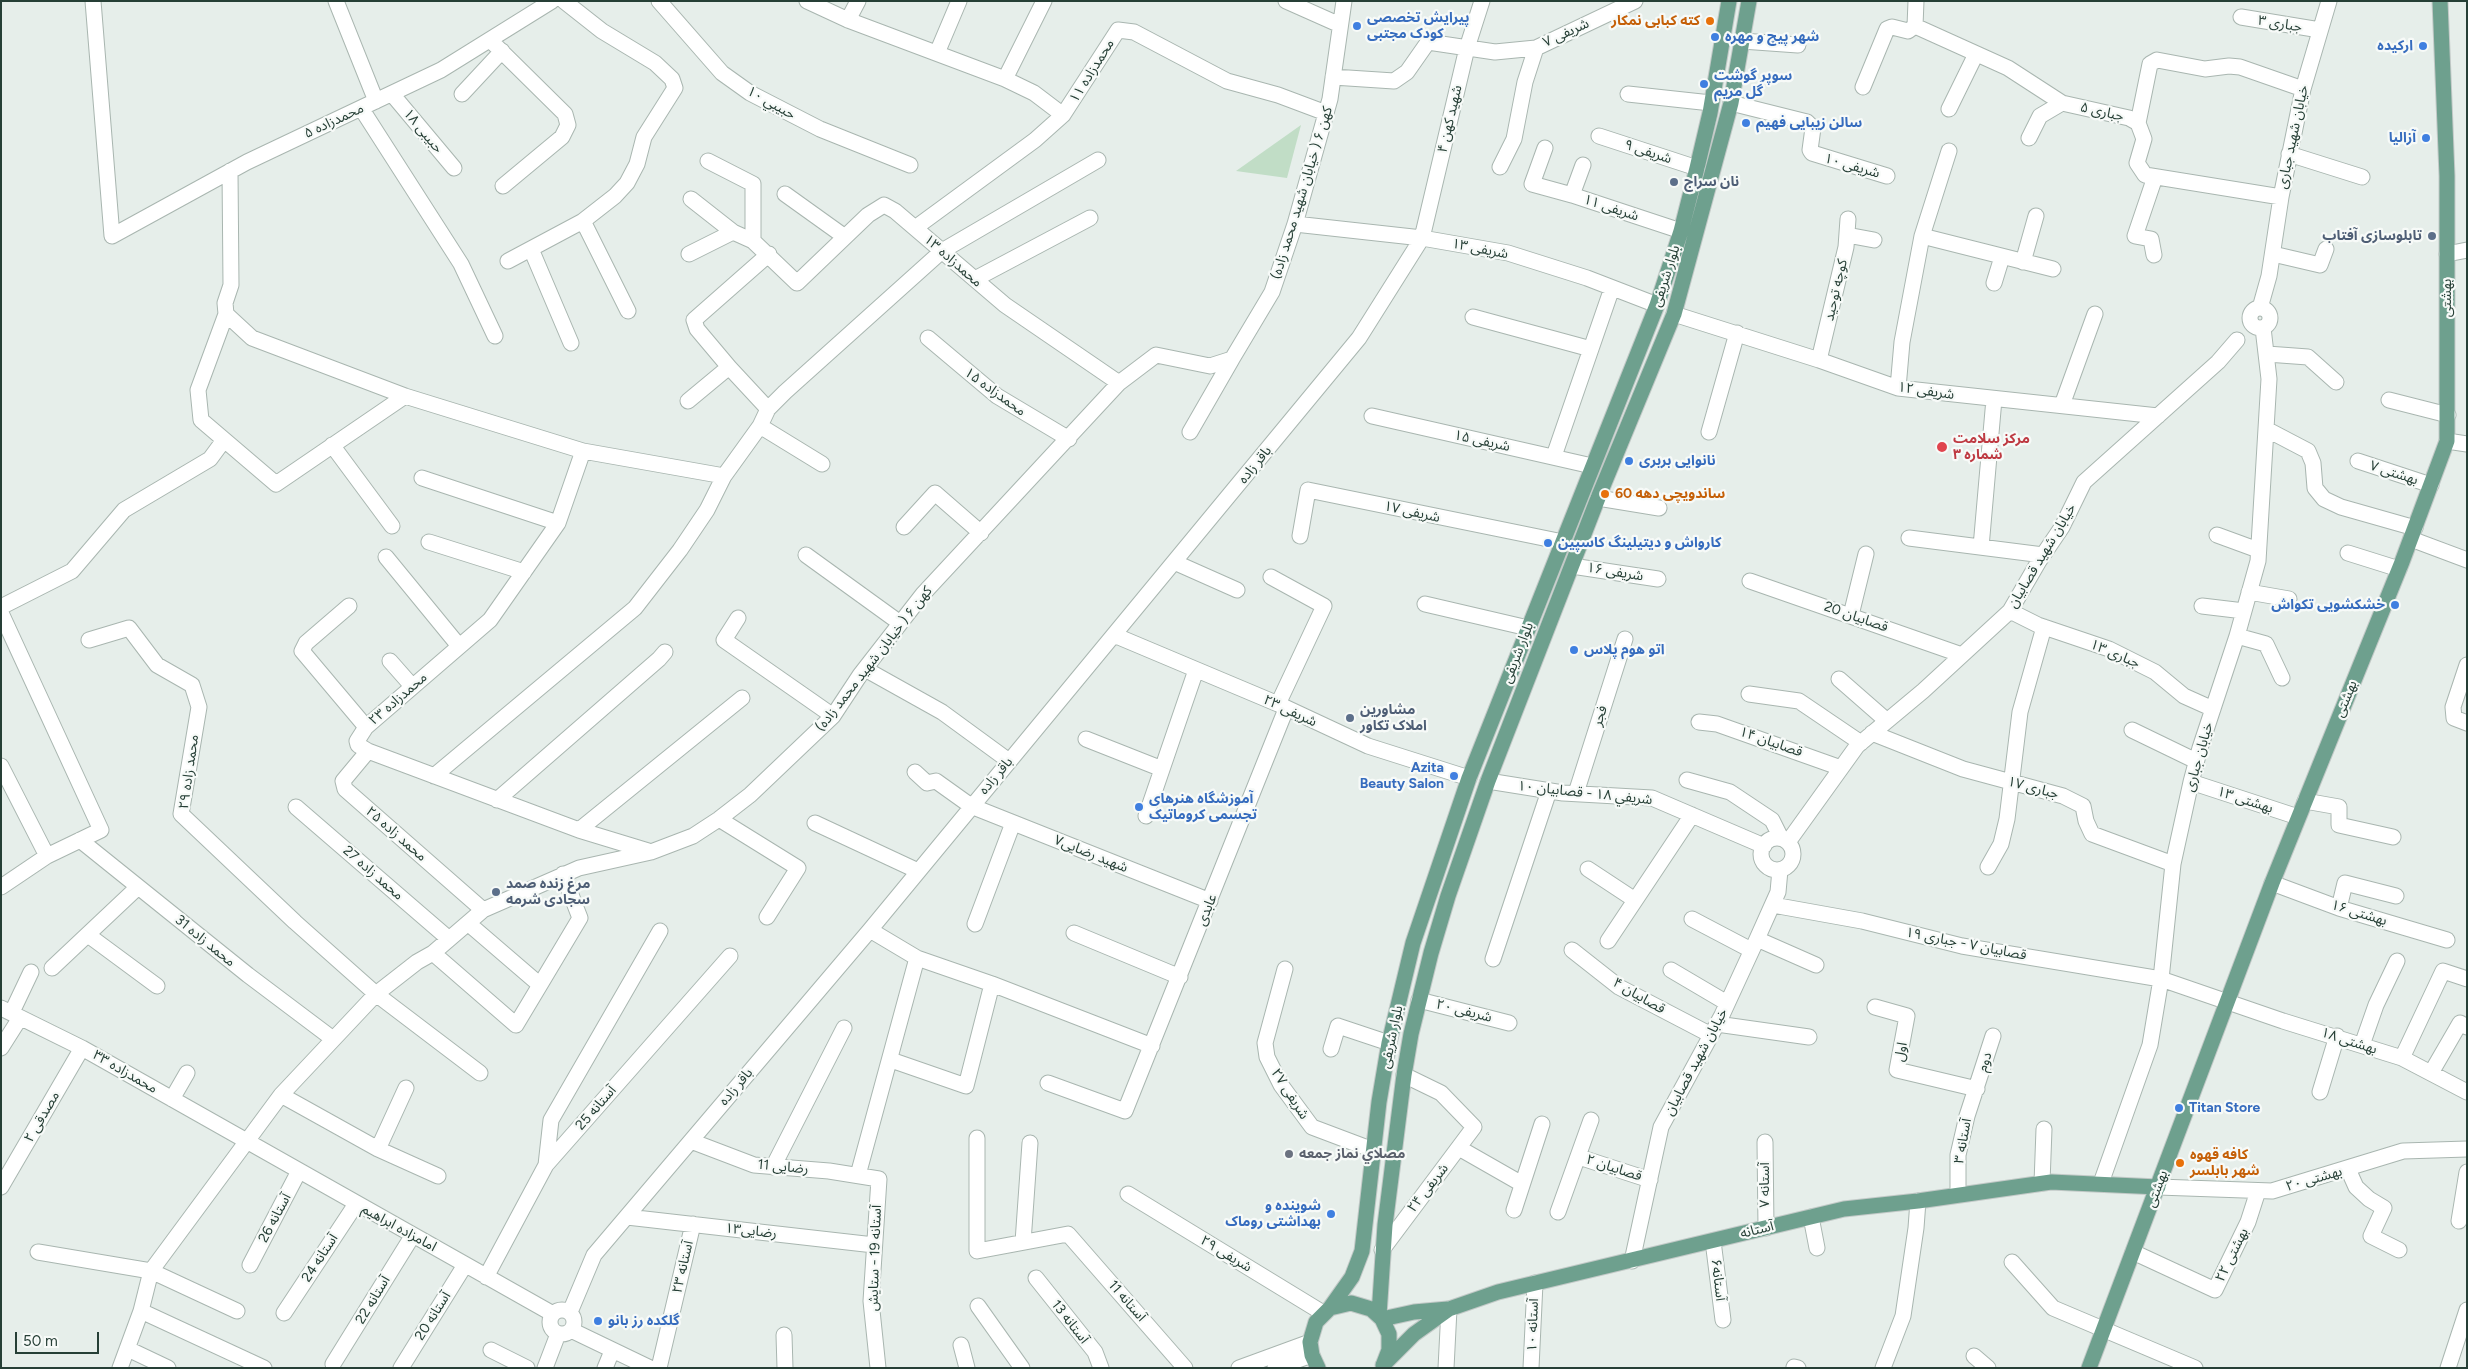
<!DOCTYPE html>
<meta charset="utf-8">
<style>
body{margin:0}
#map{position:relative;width:2468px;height:1369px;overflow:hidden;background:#e6eeea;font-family:Figtree,sans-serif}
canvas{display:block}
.frame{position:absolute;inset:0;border:2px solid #263f36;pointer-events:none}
.scale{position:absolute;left:15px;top:1332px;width:84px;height:22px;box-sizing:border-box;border:2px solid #263f36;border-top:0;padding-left:6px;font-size:15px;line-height:18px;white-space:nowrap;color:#263f36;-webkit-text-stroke:4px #f7faf8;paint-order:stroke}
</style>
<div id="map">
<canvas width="2468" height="1369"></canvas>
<div class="frame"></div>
<div class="scale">50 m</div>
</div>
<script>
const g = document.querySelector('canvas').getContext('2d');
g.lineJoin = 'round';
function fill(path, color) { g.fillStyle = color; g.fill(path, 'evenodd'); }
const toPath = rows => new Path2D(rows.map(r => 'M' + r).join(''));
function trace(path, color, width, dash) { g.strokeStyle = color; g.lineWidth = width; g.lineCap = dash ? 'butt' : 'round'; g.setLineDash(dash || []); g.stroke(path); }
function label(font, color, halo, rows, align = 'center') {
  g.font = font + ' Figtree,"Noto Sans Arabic",sans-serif'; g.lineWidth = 4.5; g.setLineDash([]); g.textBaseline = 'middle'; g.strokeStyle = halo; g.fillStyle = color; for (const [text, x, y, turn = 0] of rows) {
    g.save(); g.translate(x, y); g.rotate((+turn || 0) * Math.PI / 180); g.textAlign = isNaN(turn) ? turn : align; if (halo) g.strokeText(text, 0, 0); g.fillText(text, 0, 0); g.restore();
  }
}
fill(toPath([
 [1301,125,1287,178,1236,171]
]), '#c1ddc6');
const minor = toPath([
 [93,1,112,236,247,162,441,70,552,1],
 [336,1,376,101],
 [564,1,602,31,655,63,672,79,675,88,644,137,637,164,627,183,615,196,583,221,628,311],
 [659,1,722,73,750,93,820,129,910,165],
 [807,1,848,20,1005,79,1034,93,1063,115,1118,30,1134,32,1227,81,1278,95,1326,113],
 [1286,1,1340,25],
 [1916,1,1915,26,2008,68,2062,103,2129,118,2138,123,2144,139,2137,163,2145,175,2281,197],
 [2241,17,2320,30],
 [848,20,858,1],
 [490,40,565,114,568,125,562,137,503,186],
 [1742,41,1798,45],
 [937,53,959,1],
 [1333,77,1394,81,1407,72,1428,42,1495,52,1536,48,1635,1],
 [1005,79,1044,1],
 [1863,87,1887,29,1892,27,1908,31,1915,26],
 [392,94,454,168],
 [462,94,502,51],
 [1628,94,1711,103],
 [1731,103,1807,122,1813,128,1810,150,1812,153,1887,176],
 [361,108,461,264,495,336],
 [1949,109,1976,54],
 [2138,123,2150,64,2157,60,2205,69,2229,66,2240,67,2303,89],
 [1599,136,1697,168],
 [2029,138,2040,116,2062,103],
 [1545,148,1532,184,1572,195],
 [2289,154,2362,177],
 [708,161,753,184,753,241],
 [1583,165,1572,195,1681,231],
 [1500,167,1514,139,1525,82,1536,48],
 [230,171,231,285,225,303,226,314,252,338,405,396,583,451,724,476,760,426,768,409],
 [785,194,845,237],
 [691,199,733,232,753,241,797,283,868,215,884,205,895,211,1005,305,1119,383],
 [1295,224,1422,238,1508,253,1587,278,1657,305],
 [915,228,1035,140,1063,115],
 [1847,235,1874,240],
 [1922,236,2053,269],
 [531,249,571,343],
 [689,254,733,232],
 [769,254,694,320,697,329,729,367,768,409,785,392,942,251,1098,160],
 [2273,254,2320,265,2326,249],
 [2447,254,2467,250],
 [2154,255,2151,239,2135,236,2155,177],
 [508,261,583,221],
 [2023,262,2036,216],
 [975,279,1090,218],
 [1994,283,2002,257],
 '2250 318a10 10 0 1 1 20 0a10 10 0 1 1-20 0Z',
 [2260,308,2269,276,2281,197,2303,89,2329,1],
 [226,314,198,390,201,420,276,484,405,396],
 [1674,314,1819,360,1898,388,2158,416],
 [1473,317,1591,349],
 [928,338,997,396,1069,439],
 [2267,354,2308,357,2336,382],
 [1819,360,1846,247,1848,219],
 [1898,388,1902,342,1922,236,1949,151],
 [2389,400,2448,415],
 [688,401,729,367],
 [2062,405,2095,314],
 [1372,416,1592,466],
 [760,426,822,464],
 [2266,429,2308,451,2313,463,2315,488,2324,499,2341,507,2415,528],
 [1190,432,1232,359],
 [1709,432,1737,333],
 [2447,441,2467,444],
 [332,445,392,526],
 [583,451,558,523,490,620,366,727,357,741,358,745,368,751,579,830,648,851],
 [1554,456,1612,288],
 [2358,461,2431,485],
 [422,478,558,523],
 [1598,498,1659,508],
 [904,527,935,493,981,533],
 [2217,535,2258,550],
 [1300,536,1308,490,1563,542],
 [1909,538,2043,555],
 [2411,539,2467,560],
 [429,542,524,572],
 [1981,547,1994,399],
 [2348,553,2399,569],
 [806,555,900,623],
 [386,557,459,646],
 [1174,562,1237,590],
 [1572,566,1658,579],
 [1271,577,1324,606,1278,704],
 [1750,581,1962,655],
 [2249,592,2289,599],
 [1425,604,1528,628],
 [349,606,306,643,302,651,366,727],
 [2202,606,2244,611],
 [1,607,72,571,124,510,210,459,224,440],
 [2010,611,2038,625,2109,649,2155,672,2184,696,2213,709],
 [1,613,101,830,47,856,1,887],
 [1851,615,1866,554],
 [738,618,724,640,833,716],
 [1114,635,1278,704,1368,746,1469,778],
 [2237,636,2266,644,2282,678],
 [89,640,129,628,157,665,192,685,199,707,181,814,295,922,376,994,480,1073],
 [390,661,412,686],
 [2467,665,2453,707,2454,718,2467,723],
 [865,669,942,712,1009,761],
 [1839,679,1887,721],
 [1749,694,1799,701,1861,743],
 [1699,722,1717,724,1841,768],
 [2132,730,2196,761],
 [1872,733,1963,769,2063,796,2083,806,2086,821,2092,834,2173,864],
 [1086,739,1162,769],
 [368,751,343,781,345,789,483,910],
 [1,766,47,856],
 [915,772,927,783,936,781,971,806,1210,901],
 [434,776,635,608,680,550,707,510,724,476],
 [1687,780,1730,792,1772,820,1781,838],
 [1488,781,1563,793,1652,798,1764,846],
 [2191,782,2298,817],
 [1576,793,1625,639],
 [497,800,659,659,665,652],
 [2305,801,2339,807,2339,825,2393,837],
 [296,807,449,939],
 [1146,816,1196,670],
 [719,819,798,868,767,917],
 [815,823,918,871],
 [579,830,742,698],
 '1761 854a16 16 0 1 1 32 0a16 16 0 1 1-32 0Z',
 [80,840,248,975,333,1039],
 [1788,842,1857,746,1923,691,2010,611,2039,561,2062,527,2084,482,2218,362,2237,340],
 [1988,867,2001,844,2007,819,2020,712,2044,627],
 [1588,869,1635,900],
 [2272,883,2339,908,2447,940],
 [1773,905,1862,921,1962,946,2161,979,2283,1021,2402,1058,2467,1092],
 [2339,908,2345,883,2396,896],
 [1692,919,1751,950],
 [975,924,1013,823],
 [870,930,917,958,992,984,1152,1046],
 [1074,933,1180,977],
 [88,935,157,986],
 [1757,939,1816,965],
 [1608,941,1692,815],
 [1572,950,1619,987,1711,1035],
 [433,953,516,1025,540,985,469,924],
 [1493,959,1549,791],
 [52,968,138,887],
 [1285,969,1265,1043,1267,1057,1281,1085,1312,1127,1373,1150],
 [1671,970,1727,1003],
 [540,985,580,918,563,874],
 [1419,1000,1509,1023],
 [1875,1007,1907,1016,1897,1070,1977,1089],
 [1,1008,82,1048,553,1314],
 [12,1012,31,972],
 [1717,1024,1809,1037],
 [2362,1045,2376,1005,2397,961],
 [1,1048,20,1018],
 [1331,1049,1338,1026,1389,1043],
 [2402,1058,2443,971,2467,979],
 [891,1060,966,1086,992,984],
 [2431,1073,2460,1023,2467,1027],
 [1048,1083,1125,1111,1286,709],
 [2320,1092,2337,1036],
 [281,1095,378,1149,438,1176],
 [172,1099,187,1073],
 [977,1138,977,1251,1068,1234,1185,1368],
 [691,1141,754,1165,829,1171,879,1179,871,1301,878,1368],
 [1765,1142,1766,1228],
 [1459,1148,1522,1184],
 [378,1149,406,1088],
 [1579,1157,1650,1180],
 [546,1165,551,1120,660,931],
 [773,1167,844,1028],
 [2348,1169,2356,1187,2369,1199,2384,1208,2371,1236,2399,1250],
 [858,1175,917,958],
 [2042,1183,2044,1129],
 [2101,1183,2150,1045,2161,979,2173,864,2191,782,2200,748,2237,636,2258,561,2269,379,2263,328],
 [1,1187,82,1048],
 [2158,1187,2272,1191,2403,1151,2467,1149],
 [1128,1194,1323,1313],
 [1958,1195,1958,1155,1967,1116,1993,1036],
 [1514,1210,1542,1124],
 [1558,1212,1591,1120],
 [627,1217,874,1245],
 [1811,1217,1817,1248],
 [2459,1221,2467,1172],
 [1713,1241,1723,1320],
 [1023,1242,1030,1143],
 [1382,1250,1474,1127,1441,1093,1404,1075],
 [38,1252,151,1271,237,1311],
 [2133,1252,2215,1290,2248,1222,2258,1191],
 [1632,1261,1661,1127,1722,1015,1757,939,1778,892,1780,870],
 [2012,1262,2053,1308,2195,1368],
 [250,1265,299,1171],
 [486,1277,546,1165,730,956],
 [1036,1278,1095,1352,1101,1368],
 [978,1306,1022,1368],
 '550 1322a12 12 0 1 1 24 0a12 12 0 1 1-24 0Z',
 [141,1311,264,1368],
 [570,1312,594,1255,870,930,1359,338,1422,238,1467,48,1482,1],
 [284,1313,356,1204],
 [571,1330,650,1368],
 [784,1335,785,1368],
 [961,1345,967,1368],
 [128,1349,168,1368],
 [491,1350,527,1368],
 [1974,1356,1988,1368],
 [333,1364,413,1235],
 [1794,1367,1798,1368],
 [120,1368,141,1311,151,1271,281,1095,376,994,417,962,433,953,483,910,579,868,651,852,693,836,719,819,750,795,833,716,860,675,923,594,1119,383,1156,355,1210,366,1232,359,1272,292,1295,224,1330,99,1344,1],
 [401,1368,465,1265],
 [545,1368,558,1334],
 [605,1368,612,1351],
 [659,1368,693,1224],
 [1239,1368,1310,1342],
 [1275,1368,1312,1355],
 [1446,1368,1449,1309],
 [1531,1368,1535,1283],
 [1883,1368,1903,1316,1916,1228,1918,1201],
 [2448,1368,2467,1310]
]);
const major = toPath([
 [1330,1308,1352,1277,1362,1251,1379,1102,1389,1043,1413,943,1469,778,1657,305,1681,231,1697,168,1710,113,1729,1],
 [1379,1315,1385,1225,1404,1075,1411,1034,1431,953,1448,896,1488,781,1598,498,1674,314,1731,103,1749,1],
 [1382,1319,1414,1312,1448,1309],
 [1383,1365,1414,1334,1449,1309,1498,1292,1844,1209,1918,1201,2051,1182,2158,1187],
 [1318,1368,1312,1355,1310,1342,1316,1322,1330,1308,1351,1303,1371,1309,1382,1319,1389,1334,1389,1350,1384,1363],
 [2089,1368,2272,883,2402,562,2447,441,2447,176,2440,1]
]);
trace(minor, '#a9b6b0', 17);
trace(major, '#c2c9c7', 17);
trace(minor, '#fff', 15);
trace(major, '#6ea08e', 15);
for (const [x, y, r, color] of [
 [1710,21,5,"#e8710a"],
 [1357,26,5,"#3f7fe0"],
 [1715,37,5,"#3f7fe0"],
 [2423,46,5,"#3f7fe0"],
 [1704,84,5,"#3f7fe0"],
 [1746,123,5,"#3f7fe0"],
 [2426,138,5,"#3f7fe0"],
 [1674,182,5,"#5c6f8a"],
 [2432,236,5,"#5c6f8a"],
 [1942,447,6,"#e0444e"],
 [1629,461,5,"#3f7fe0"],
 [1605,494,5,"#e8710a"],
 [1548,543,5,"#3f7fe0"],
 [2395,605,5,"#3f7fe0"],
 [1574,650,5,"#3f7fe0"],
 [1350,718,5,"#5c6f8a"],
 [1454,776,5,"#3f7fe0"],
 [1139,807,5,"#3f7fe0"],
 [496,892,5,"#5c6f8a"],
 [2179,1108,5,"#3f7fe0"],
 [1289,1154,5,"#6b7280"],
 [2180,1163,5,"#e8710a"],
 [1331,1214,5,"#3f7fe0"],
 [598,1321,5,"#3f7fe0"]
]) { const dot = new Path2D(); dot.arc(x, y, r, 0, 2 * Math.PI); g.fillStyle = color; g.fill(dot); trace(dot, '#f7faf8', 2); }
label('bold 14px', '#366cbe', '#f7faf8', [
 ["پیرایش تخصصی",1367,18],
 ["کودک مجتبی",1367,34],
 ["شهر پیچ و مهره",1725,37],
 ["ارکیده",2413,46,"right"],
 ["سوپر گوشت",1714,76],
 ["گل مریم",1714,92],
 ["سالن زیبایی فهیم",1756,123],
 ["آزالیا",2416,138,"right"],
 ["نانوایی بربری",1639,461],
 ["کارواش و دیتیلینگ کاسپین",1558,543],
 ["خشکشویی تکواش",2385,605,"right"],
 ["اتو هوم پلاس",1584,650],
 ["Azita",1444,768,"right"],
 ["Beauty Salon",1444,784,"right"],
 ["آموزشگاه هنرهای",1149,799],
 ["تجسمی کروماتیک",1149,815],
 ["Titan Store",2189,1108],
 ["شوینده و",1321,1206,"right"],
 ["بهداشتی روماک",1321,1222,"right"],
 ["گلکده رز بانو",608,1321]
], 'left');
label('bold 14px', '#c56008', '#f7faf8', [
 ["کته کبابی نمکار",1700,21,"right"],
 ["ساندویچی دهه 60",1615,494],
 ["کافه قهوه",2190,1155],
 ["شهر بابلسر",2190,1171]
], 'left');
label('14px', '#263f36', '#f7faf8', [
 ["جباری ۳",2280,24,9],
 ["شریفی ۷",1566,33,-25],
 ["محمدزاده ۱۱",1092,71,-58],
 ["حبيبي ١٠",771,103,29],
 ["جباری ۵",2102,112,13],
 ["شهید کهن ۴",1450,119,-77],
 ["محمدزاده ۵",334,121,-25],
 ["حبیبی ۱۸",423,131,50],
 ["خیابان شهید جباری",2293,137,-78],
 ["شریفی ۹",1648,152,18],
 ["شریفی ۱۰",1852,166,16],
 ["کهن ۶ ( خیابان شهید محمد زاده)",1302,193,-73],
 ["شریفی ۱۱",1611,208,18],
 ["شریفی ۱۳",1480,249,11],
 ["محمدزاده ۱۳",953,261,41],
 ["بلوار شریفی",1666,276,-72],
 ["کوچه توحید",1836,290,-77],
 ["بهشتی",2447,298,-90],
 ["شریفی ۱۲",1926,391,8],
 ["محمدزاده ۱۵",995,392,36],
 ["شریفی ۱۵",1482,441,12],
 ["باقر زاده",1255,465,-51],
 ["بهشتی ۷",2394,473,18],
 ["شریفی ۱۷",1412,512,12],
 ["خیابان شهید قصابیان",2042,556,-59],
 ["شریفی ۱۶",1615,572,9],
 ["قصابیان 20",1856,617,19],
 ["بلوار شریفی",1518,653,-69],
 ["جباری ۱۳",2115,654,23],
 ["کهن ۶ ( خیابان شهید محمد زاده)",874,659,-52],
 ["محمدزاده ۲۳",398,699,-41],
 ["بهشتی",2346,699,-68],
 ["شریفی ۲۳",1290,711,25],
 ["فجر",1600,716,-72],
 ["قصابیان ۱۴",1771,742,19],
 ["خیابان جباری",2199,757,-74],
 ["محمد زاده ۲۹",189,772,-82],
 ["باقر زاده",996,776,-50],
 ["جباری ۱۷",2033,788,15],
 ["شريفي ۱۸ - قصابیان ۱۰",1585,793,6],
 ["بهشتی ۱۳",2245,800,18],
 ["محمد زاده ۲۵",396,834,41],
 ["شهید رضایی۷",1091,854,22],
 ["محمد زاده 27",373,873,41],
 ["عابدی",1207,910,-68],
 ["بهشتی ۱۶",2359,913,17],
 ["محمد زاده 31",205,941,39],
 ["قصابيان ۷ - جباری ۱۹",1966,944,11],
 ["قصابیان ۴",1639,996,30],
 ["شریفی ۲۰",1464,1011,14],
 ["بلوار شریفی",1392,1037,-78],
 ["بهشتی ۱۸",2349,1041,18],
 ["اول",1901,1052,-79],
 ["خیابان شهید قصابیان",1696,1062,-62],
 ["دوم",1985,1062,-73],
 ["محمدزاده ۳۳",125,1072,30],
 ["باقر زاده",736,1087,-50],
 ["شریفی ۲۷",1290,1094,57],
 ["آستانه 25",596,1108,-49],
 ["مصدقی ۲",42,1117,-60],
 ["آستانه ۳",1963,1141,-80],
 ["رضایی 11",783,1167,5],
 ["قصابیان ۲",1614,1168,18],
 ["بهشتی ۲۰",2314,1179,-16],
 ["آستانه ۷",1765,1185,-90],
 ["شریفی ۲۴",1428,1188,-52],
 ["بهشتی",2157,1189,-69],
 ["آستانه 26",275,1218,-62],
 ["امامزاده ابراهیم",399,1228,29],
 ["آستانه",1757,1230,-14],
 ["رضایی۱۳",751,1231,6],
 ["شریفی ۲۹",1226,1254,31],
 ["بهشتی ۲۲",2232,1255,-64],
 ["آستانه 24",320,1258,-57],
 ["آستانه 19 - ستایش",875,1258,-88],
 ["آستانه ۲۳",683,1267,-77],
 ["آستانه۶",1718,1280,83],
 ["آستانه 22",373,1300,-59],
 ["آستانه 11",1127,1301,49],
 ["آستانه 20",433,1316,-58],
 ["آستانه 13",1070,1322,52],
 ["آستانه ۱۰",1533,1325,-88]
]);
label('bold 14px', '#4e5e75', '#f7faf8', [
 ["نان سراج",1684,182],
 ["تابلوسازی آفتاب",2422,236,"right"],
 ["مشاورین",1360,710],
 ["املاک تکاور",1360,726],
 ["مرغ زنده صمد",506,884],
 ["سجادی شرمه",506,900]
], 'left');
label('bold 14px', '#be3a42', '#f7faf8', [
 ["مرکز سلامت",1953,439],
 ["شماره ۳",1953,455]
], 'left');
label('bold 14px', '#5b616d', '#f7faf8', [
 ["مصلاي نماز جمعه",1299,1154]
], 'left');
</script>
